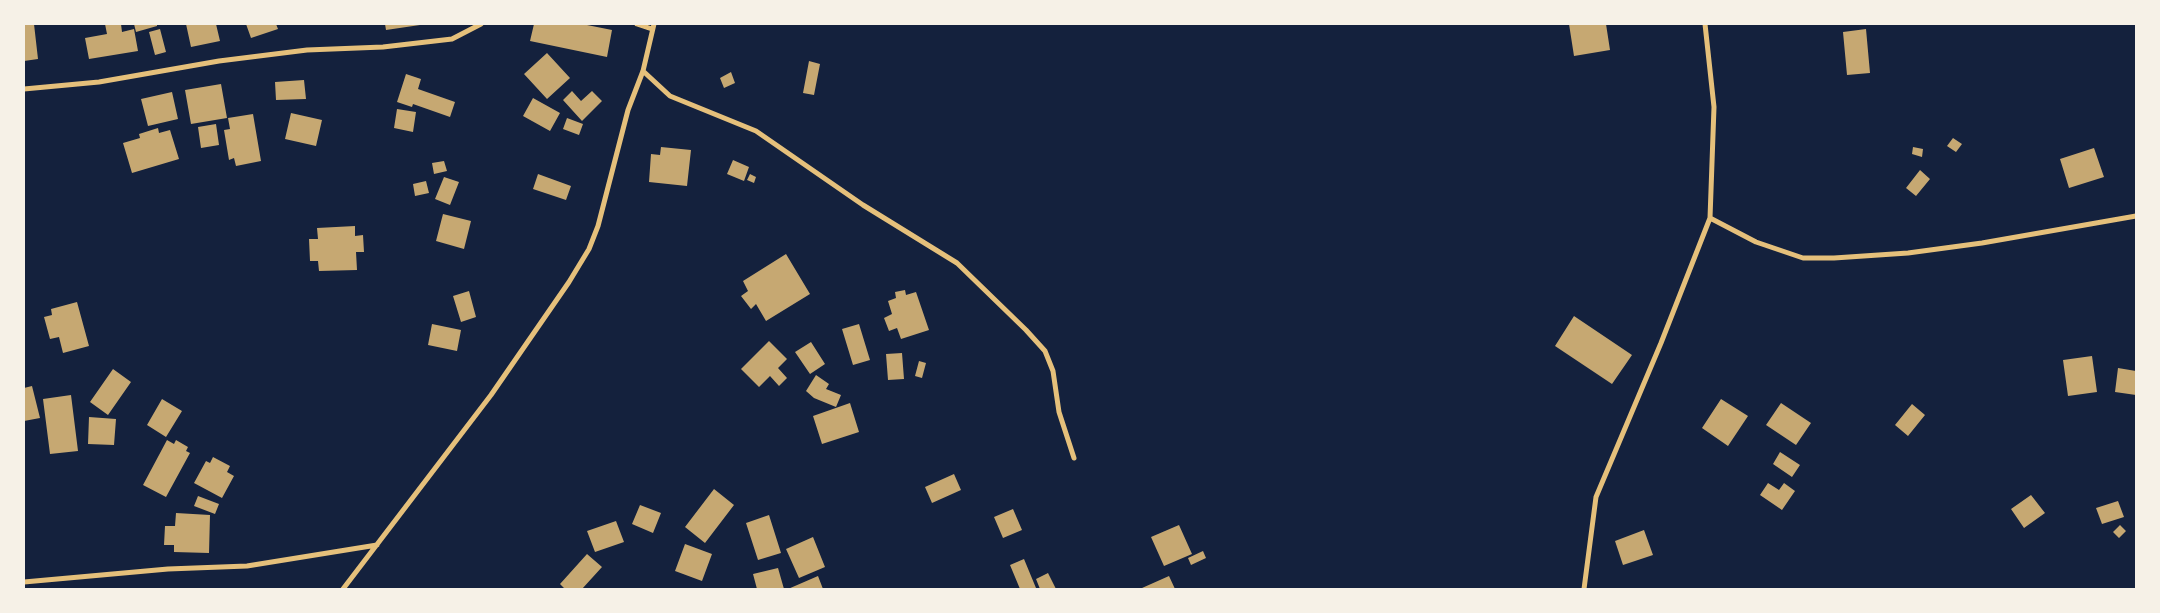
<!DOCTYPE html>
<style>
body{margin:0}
#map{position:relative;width:2160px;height:613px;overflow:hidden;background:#14213d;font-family:"Alegreya Sans",sans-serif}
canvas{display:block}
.frame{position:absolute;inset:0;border:25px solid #f6f1e7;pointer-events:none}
</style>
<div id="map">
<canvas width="2160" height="613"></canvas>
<div class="frame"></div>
</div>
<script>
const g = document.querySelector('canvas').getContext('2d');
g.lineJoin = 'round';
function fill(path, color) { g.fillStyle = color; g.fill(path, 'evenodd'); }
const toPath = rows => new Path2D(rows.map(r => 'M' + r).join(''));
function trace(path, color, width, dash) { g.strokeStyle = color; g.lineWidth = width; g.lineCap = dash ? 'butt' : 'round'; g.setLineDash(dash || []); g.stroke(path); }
fill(toPath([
 [24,24,34,24,38,59,24,61],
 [105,24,121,24,122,32,134,29,138,51,89,59,85,38,107,34],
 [134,24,157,24,157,26,136,32],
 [186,24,216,24,220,41,191,47],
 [246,24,276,24,278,29,251,38],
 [385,24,420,24,420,25,386,30],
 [534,24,582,24,612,30,607,57,530,41],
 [1569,24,1606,24,1610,50,1574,56],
 [160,29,166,52,155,55,149,32],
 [1866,29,1870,73,1847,75,1843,32],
 [547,53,570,78,547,99,524,74],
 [809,61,820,64,814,95,803,93],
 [731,72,735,83,724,88,720,78],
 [406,74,421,79,418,89,455,102,450,117,413,104,412,107,397,102],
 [304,80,306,99,276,100,275,82],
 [221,84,227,118,191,124,185,90],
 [572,91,581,101,592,91,602,101,582,121,563,100],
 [172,92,178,119,148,126,141,99],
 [533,98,560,113,550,131,523,116],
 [397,109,416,112,413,132,394,128],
 [291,113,322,120,316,146,285,139],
 [253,114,261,161,236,166,234,158,229,160,224,130,230,129,228,118],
 [567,118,583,124,579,135,563,129],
 [216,124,219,145,201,148,198,127],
 [158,128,159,133,170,130,179,159,132,173,123,143,140,138,139,134],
 [1953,138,1962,144,1956,152,1947,146],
 [661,147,691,150,687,186,649,182,651,154,660,155],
 [1913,147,1923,149,1922,157,1912,154],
 [2094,148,2104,177,2069,188,2060,159],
 [733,160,749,167,744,181,727,174],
 [444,161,447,171,434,174,432,163],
 [1920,170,1930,179,1916,196,1906,188],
 [538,174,571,186,566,200,533,189],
 [750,174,756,177,754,183,747,180],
 [444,177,459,182,450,205,435,199],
 [426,181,429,193,415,196,413,184],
 [443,214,471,221,464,249,436,241],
 [355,226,355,236,363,235,364,252,356,252,357,270,319,271,318,261,310,261,309,239,318,239,317,228],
 [786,254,810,294,766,321,756,304,751,309,741,296,748,291,743,281],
 [905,290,906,295,916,292,929,330,901,339,897,328,889,331,884,318,892,314,888,301,896,298,895,292],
 [469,291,476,317,461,322,453,296],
 [77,302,89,346,63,353,59,337,50,339,44,317,52,315,51,309],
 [1574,316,1632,355,1612,384,1555,346],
 [432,324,461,330,457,351,428,345],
 [859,324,870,360,853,365,842,329],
 [769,341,787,359,778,368,787,378,779,386,770,376,759,387,741,369],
 [811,342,825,364,810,374,795,352],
 [902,353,904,379,888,380,886,354],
 [2092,356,2097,392,2068,396,2063,360],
 [919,361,926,363,922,378,915,376],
 [2118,368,2136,371,2136,395,2115,392],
 [113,369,131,382,108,415,90,402],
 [816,375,829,384,826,389,841,395,836,407,814,398,806,391],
 [32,386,40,418,24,421,24,388],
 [71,395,78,451,50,454,43,399],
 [162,399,182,411,166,437,147,425],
 [1721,399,1748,416,1728,446,1702,428],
 [850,403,859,432,822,444,813,416],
 [1781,403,1811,423,1796,445,1766,425],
 [1912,404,1925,415,1908,436,1895,425],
 [89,417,116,419,114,445,88,444],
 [167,440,174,444,176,440,188,447,186,451,190,453,166,497,143,485],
 [1780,452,1800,465,1792,477,1773,464],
 [213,457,230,466,227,472,234,476,222,498,194,483,206,461,210,463],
 [954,474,961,490,932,503,925,487],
 [1768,483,1779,490,1784,483,1795,491,1782,510,1760,495],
 [714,489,734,505,705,543,685,527],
 [2031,495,2045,513,2024,528,2011,509],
 [198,496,219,504,215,514,194,506],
 [2118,501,2124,517,2102,524,2096,508],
 [640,505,661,513,653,533,632,524],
 [1013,509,1022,530,1003,538,994,517],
 [176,513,210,515,209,553,174,552,174,545,164,545,165,526,175,526],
 [769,515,781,553,758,560,746,523],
 [616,521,624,542,595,552,587,531],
 [1179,525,1192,554,1164,566,1151,537],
 [2120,525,2126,531,2119,538,2113,532],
 [1644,530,1653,555,1623,565,1615,541],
 [813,537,825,567,799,578,786,549],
 [685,544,712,554,702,581,675,571],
 [1203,551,1206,558,1191,565,1188,558],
 [587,554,602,567,582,589,565,589,560,584],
 [1024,559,1036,588,1032,589,1020,589,1010,565],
 [778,568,784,589,757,589,753,574],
 [1048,573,1056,589,1040,589,1036,579],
 [818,576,823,589,788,589],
 [1169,576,1175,589,1142,589,1142,588]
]), '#c6a872');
trace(toPath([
 [637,24,652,29],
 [643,71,670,96,756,131,863,205,957,263,1026,330,1045,351,1053,371,1059,412,1074,458],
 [24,89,99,82,219,61,307,50,383,47,452,39,481,24],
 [1710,218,1756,242,1803,258,1834,258,1908,253,1982,243,2136,216],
 [24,582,168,569,247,566,377,545],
 [343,589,491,395,569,282,589,249,598,226,628,110,643,71,654,24],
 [1584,589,1596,497,1661,343,1710,218,1714,107,1705,24]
]), '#e5c07b', 5);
</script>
